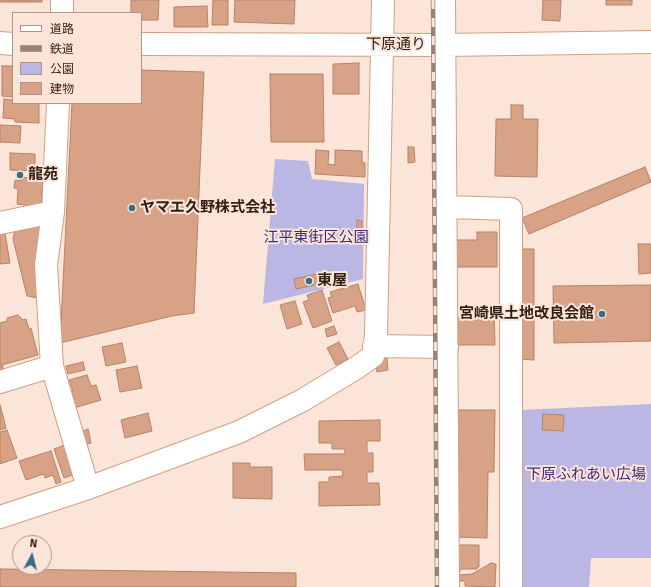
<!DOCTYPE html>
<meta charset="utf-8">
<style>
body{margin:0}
#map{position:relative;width:651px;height:587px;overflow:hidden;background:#fbe4d8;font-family:Signika,"Noto Sans JP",sans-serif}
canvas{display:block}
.legend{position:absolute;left:12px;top:12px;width:130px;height:92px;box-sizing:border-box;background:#fbe4d8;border:1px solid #ab9589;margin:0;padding:5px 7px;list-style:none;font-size:12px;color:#331e13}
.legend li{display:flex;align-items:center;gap:8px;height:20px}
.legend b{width:20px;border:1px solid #ab9589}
.north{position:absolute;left:12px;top:535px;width:40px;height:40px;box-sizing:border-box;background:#fbe4d8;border:1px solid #ab9589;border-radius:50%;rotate:7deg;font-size:11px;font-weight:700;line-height:16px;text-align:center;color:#331e13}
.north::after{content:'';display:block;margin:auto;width:14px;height:18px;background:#336d86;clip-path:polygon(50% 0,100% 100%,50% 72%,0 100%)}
</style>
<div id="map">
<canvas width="651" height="587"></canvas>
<ul class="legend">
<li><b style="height:5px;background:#fff"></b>道路</li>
<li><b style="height:5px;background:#988276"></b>鉄道</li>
<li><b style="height:11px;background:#bbb7e5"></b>公園</li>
<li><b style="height:11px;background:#d7a286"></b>建物</li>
</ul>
<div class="north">N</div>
</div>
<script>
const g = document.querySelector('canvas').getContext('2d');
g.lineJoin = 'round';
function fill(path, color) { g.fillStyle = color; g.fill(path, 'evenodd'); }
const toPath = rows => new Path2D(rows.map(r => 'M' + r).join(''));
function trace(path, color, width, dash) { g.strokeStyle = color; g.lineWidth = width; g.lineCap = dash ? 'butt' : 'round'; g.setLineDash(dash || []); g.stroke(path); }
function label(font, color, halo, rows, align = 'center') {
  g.font = font + ' Signika,"Noto Sans JP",sans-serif'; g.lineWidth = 4; g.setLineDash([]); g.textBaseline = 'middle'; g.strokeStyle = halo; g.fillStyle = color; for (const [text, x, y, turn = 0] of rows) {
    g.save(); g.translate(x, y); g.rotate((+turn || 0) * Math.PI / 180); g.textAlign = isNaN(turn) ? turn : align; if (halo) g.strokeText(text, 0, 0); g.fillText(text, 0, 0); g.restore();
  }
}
fill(toPath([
 [275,159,308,161,312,179,364,184,363,279,263,304],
 [651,404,651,558,591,558,589,587,521,587,520,410]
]), '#bbb7e5');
const building = toPath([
 [0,0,42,0,42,2,0,2,0,0],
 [131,0,159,0,158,20,141,20,141,13,131,13,131,0],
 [213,0,228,0,228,25,212,25,213,0],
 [235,0,295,0,294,24,234,22,235,0],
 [543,0,561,0,560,21,542,20,543,0],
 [606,0,632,0,632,5,606,5,606,0],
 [207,6,208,27,174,27,174,7,207,6],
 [359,63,359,94,333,94,333,64,359,63],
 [2,66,13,66,13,97,2,96,2,66],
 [141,70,204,72,194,313,172,316,60,343,72,103,141,103,141,70],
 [270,74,323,74,324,142,271,142,270,74],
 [4,99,13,100,13,103,39,103,39,123,15,122,15,119,3,118,4,99],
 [511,105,523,105,523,119,538,119,537,177,495,176,496,119,511,119,511,105],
 [0,125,21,126,20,143,0,142,0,125],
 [408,147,414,147,415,162,408,163,408,147],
 [316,150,329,151,328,164,335,165,335,150,362,151,362,162,365,163,365,177,315,174,316,150],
 [10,153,35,154,35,171,10,170,10,153],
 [645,167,651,182,529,234,522,218,645,167],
 [20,177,43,179,41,207,17,204,18,189,14,188,15,180,20,181,20,177],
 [357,220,362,221,362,231,357,231,357,220],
 [42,225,38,298,27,296,13,239,15,229,42,225],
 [477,232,497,232,497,267,452,267,452,240,477,240,477,232],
 [5,233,10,263,0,264,0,234,5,233],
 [638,244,651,244,651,273,639,274,638,244],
 [519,249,534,249,534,360,519,359,519,249],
 [321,273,323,283,296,289,294,279,321,273],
 [358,284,366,310,357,312,355,306,333,313,328,298,332,297,330,292,358,284],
 [651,285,651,341,554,343,553,286,651,285],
 [322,290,332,321,313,328,303,302,309,300,307,295,322,290],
 [295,301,302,324,287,329,280,305,295,301],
 [494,310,495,345,450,345,449,318,475,318,475,311,494,310],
 [18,315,23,320,26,319,29,329,31,328,38,355,2,365,4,370,0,371,0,323,7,321,7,318,18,315],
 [334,326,337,334,327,337,325,329,334,326],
 [339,342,348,359,336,365,327,348,339,342],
 [122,343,126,362,106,366,102,347,122,343],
 [387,358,388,370,377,372,375,360,387,358],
 [83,362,85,370,68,374,66,366,83,362],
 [137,366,142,388,120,392,116,370,137,366],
 [87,375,91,386,96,385,101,400,74,408,69,392,73,391,69,380,87,375],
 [0,405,6,428,0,430,0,405],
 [457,410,495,410,494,472,488,472,487,538,457,537,457,410],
 [148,413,152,431,125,438,121,420,148,413],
 [543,414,564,415,563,431,542,430,543,414],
 [380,420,380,441,367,441,367,453,373,453,373,472,367,472,367,483,379,483,380,505,319,506,319,482,329,482,329,477,343,476,342,470,305,470,304,454,345,454,345,449,332,449,332,443,319,443,319,421,380,420],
 [88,429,91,443,87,444,83,431,88,429],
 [7,430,17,458,0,464,0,432,7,430],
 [65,445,76,474,64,478,54,449,65,445],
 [51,451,61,482,56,484,53,475,45,478,44,474,26,480,19,461,51,451],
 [233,463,250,463,250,467,272,467,272,499,233,498,233,463],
 [453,545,479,545,479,567,477,567,477,569,460,569,460,572,450,572,453,545],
 [491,563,496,564,495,587,465,586,465,581,460,581,459,575,472,574,491,563],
 [0,569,296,573,296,587,0,587,0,569]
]);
fill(building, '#d7a286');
trace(building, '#b68367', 1);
const minor = toPath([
 [444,0,448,587],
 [62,13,62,0],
 [0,43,13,44],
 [141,44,444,45,651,42],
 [58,103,53,212,46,265,52,366,88,488],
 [447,207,511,209,511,587],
 [0,223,53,212],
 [374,346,447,347],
 [0,382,52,366],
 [0,517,88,488,239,432,303,400,356,368,373,356,376,336,383,0]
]);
trace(minor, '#d49f83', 24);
trace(minor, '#fff', 22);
const rail = toPath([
 [433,0,437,587]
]);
trace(rail, '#988276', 4.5);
trace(rail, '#fbe4d8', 3, [9]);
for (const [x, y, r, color] of [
 [20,175,4,"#336d86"],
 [132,208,4,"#336d86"],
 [309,281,4,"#336d86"],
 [602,314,4,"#336d86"]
]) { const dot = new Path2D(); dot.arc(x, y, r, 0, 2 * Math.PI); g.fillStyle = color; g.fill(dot); trace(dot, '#fbe4d8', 1.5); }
label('15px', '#331e13', '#fbe4d8', [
 ["下原通り",396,45]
]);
label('bold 15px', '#331e13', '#fbe4d8', [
 ["龍苑",28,175],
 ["ヤマエ久野株式会社",140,208],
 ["東屋",317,281],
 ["宮崎県土地改良会館",594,314,"right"]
], 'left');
label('15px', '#3f2d7c', '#fbe4d8', [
 ["江平東街区公園",316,238],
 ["下原ふれあい広場",586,475]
]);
</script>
